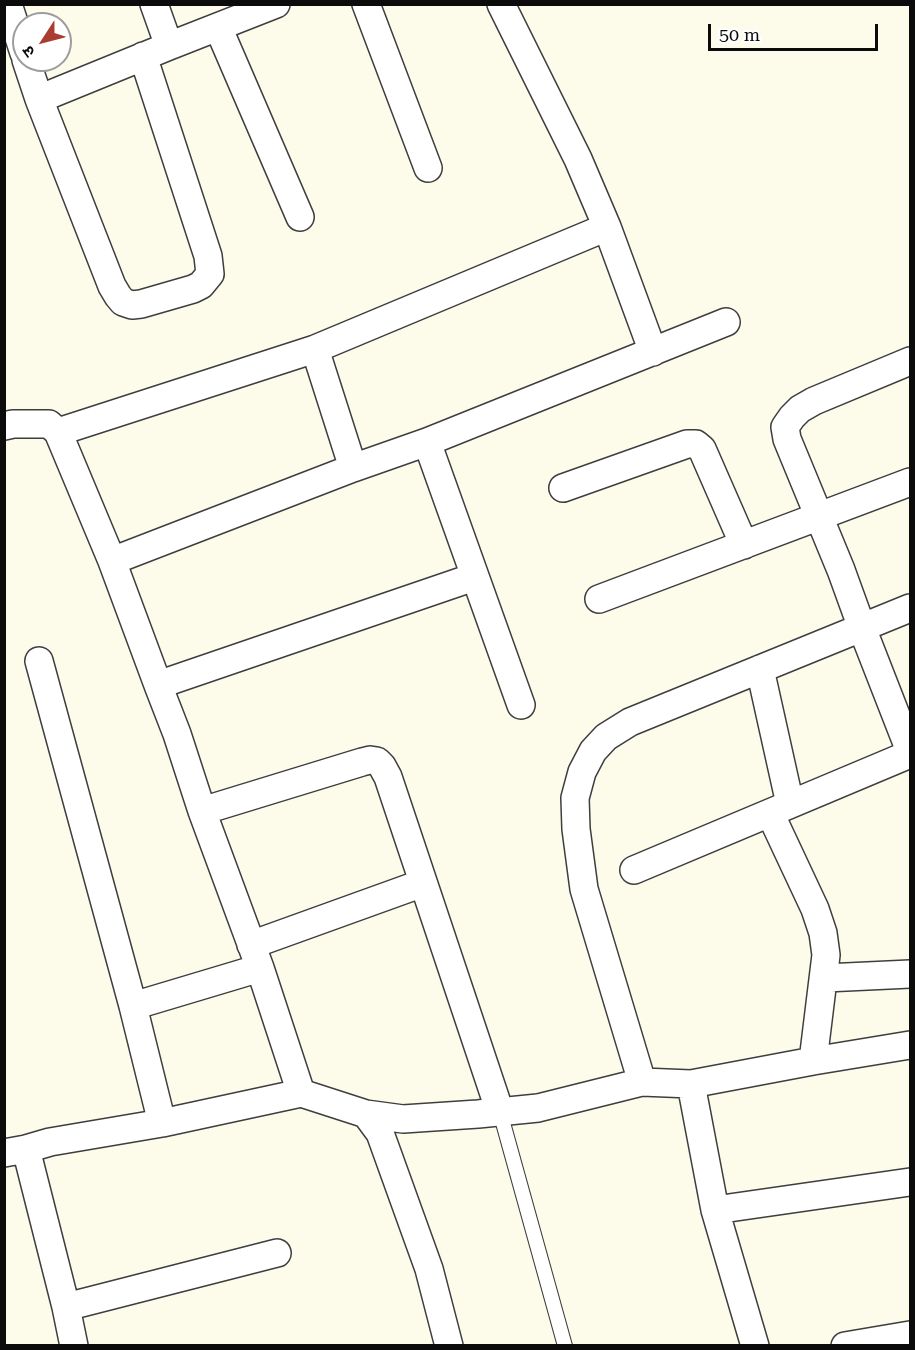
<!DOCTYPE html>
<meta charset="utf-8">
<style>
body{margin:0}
#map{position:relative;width:915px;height:1350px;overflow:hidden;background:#fdfceb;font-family:"Roboto Serif","Noto Sans Devanagari",serif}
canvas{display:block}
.frame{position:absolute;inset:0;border:6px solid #0b0b0b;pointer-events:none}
.north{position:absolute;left:12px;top:12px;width:60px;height:60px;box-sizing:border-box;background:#fff;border:2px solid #9d9d9d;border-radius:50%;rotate:234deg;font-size:16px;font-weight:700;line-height:24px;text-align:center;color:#0b0b0b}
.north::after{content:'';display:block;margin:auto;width:21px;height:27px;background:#ab3c32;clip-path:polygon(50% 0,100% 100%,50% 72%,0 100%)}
.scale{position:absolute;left:708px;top:24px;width:170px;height:27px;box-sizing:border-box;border:3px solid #0b0b0b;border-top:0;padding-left:8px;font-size:18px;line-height:21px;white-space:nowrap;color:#0b0b0b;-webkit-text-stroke:4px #fff;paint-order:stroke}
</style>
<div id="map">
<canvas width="915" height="1350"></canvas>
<div class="frame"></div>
<div class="north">उ</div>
<div class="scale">50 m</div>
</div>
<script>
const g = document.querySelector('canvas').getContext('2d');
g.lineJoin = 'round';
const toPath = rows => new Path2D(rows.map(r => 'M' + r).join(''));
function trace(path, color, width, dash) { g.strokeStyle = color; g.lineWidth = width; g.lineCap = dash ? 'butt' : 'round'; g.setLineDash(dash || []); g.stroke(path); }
const service = toPath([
 [500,1112,565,1346]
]);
const minor = toPath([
 [8,4,24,53],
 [154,4,169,46],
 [366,4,428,168],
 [501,4,578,159,607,227,653,352],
 [218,27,300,217],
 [26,60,39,99,169,46,276,4],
 [39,99,112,286,118,296,123,302,132,305,141,304,193,289,201,285,210,274,208,256,143,56],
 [910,361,814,401,800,409,792,417,785,427,787,439,841,570,862,628,910,751],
 [4,426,13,424,49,424,58,432,112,561,158,685],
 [58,432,315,349],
 [427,442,521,705],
 [353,468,315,349,607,227],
 [563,488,687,444,696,444,702,449,744,545],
 [112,561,353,468,427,442,726,322],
 [599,599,910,482],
 [39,661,133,1006,162,1123],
 [760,669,790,804],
 [202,811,362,762,370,760,377,761,382,766,388,777,500,1112],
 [770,813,815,909,823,933,826,955,813,1061],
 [634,870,910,754],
 [251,945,423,883],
 [825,978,910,974],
 [133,1006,260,968],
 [642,1082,584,889,576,829,575,798,582,772,593,751,606,737,630,722,910,608],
 [691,1084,715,1210,755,1346],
 [301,1093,260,968,202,811,177,734,158,685,474,577],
 [366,1114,380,1133,429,1269,449,1346],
 [26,1149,66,1307,74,1346],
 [4,1153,26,1149,50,1142,162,1123,301,1093,366,1114,403,1119,478,1114,538,1108,642,1082,691,1084,813,1061,910,1045],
 [715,1210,910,1182],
 [66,1307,277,1253],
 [845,1346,910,1335]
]);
trace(service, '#3e3e3e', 16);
trace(minor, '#3e3e3e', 30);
trace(service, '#fff', 14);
trace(minor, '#fff', 27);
</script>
